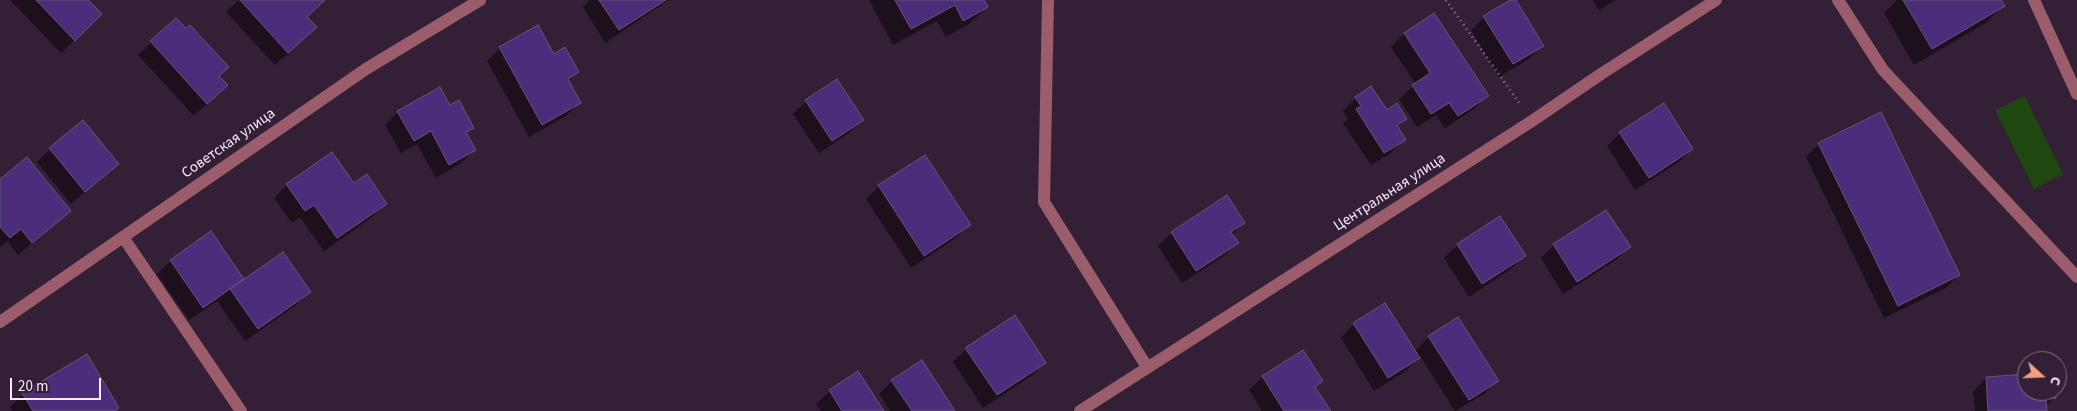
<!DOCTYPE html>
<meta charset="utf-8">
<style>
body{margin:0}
#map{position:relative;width:2077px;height:411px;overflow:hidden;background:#331f36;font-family:"Source Sans 3",sans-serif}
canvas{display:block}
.north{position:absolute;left:2017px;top:351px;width:50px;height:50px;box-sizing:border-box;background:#331f36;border:1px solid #817084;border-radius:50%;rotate:110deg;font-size:14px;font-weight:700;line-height:20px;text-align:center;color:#f7eaf9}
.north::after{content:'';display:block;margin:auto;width:18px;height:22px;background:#f2a07f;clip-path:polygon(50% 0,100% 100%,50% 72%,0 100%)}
.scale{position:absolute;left:10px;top:378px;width:91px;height:22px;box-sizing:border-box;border:2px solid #f7eaf9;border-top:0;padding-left:6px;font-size:15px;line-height:18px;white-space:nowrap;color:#f7eaf9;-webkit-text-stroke:4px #331f36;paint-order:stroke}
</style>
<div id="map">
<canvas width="2077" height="411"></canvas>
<div class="north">С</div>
<div class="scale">20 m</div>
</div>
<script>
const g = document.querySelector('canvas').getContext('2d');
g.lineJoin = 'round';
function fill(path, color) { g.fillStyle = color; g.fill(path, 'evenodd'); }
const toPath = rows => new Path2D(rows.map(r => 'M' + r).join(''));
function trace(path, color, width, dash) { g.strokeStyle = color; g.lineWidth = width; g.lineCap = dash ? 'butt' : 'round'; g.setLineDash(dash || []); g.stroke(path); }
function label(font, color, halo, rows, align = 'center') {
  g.font = font + ' "Source Sans 3",sans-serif'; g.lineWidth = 5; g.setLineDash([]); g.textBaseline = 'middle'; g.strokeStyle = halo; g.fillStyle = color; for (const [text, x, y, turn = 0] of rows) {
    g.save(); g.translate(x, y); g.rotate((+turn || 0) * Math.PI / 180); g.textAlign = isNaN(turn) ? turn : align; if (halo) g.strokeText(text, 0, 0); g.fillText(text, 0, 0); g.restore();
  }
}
fill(toPath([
 [2025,96,2063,174,2034,189,1995,110]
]), '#214711');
fill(toPath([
 [10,0,86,0,87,28,61,53],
 [239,0,324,0,306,17,302,41,275,65,226,12],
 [590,0,669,0,605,43,583,7],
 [869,0,983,0,987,7,969,24,946,37,937,21,893,45],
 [1512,0,1542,45,1529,59,1499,77,1471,30,1484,17],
 [1593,0,1616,0,1599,10],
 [1897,0,1999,0,2003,6,1986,23,1914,65,1884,13],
 [1434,14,1487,96,1474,109,1445,128,1436,115,1417,127,1399,99,1416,84,1391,47,1404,34],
 [176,19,227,85,194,116,138,55],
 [500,48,553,55,578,72,568,82,579,103,566,116,529,137,487,61],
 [1356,98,1405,118,1396,127,1404,139,1391,153,1371,165,1343,123,1348,119,1343,111],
 [806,101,862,120,849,133,819,153,793,114],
 [450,107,472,128,465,134,474,150,461,163,436,178,417,144,401,153,385,125,398,112],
 [1620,133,1692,149,1679,162,1635,190,1607,146],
 [1819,144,1959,275,1946,288,1884,318,1806,157],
 [50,149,117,164,71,204,37,162],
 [0,181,70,211,18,255,7,241,0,247],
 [287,185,353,185,385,204,372,217,324,251,300,217,292,223,274,198],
 [879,186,969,225,956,238,911,268,866,199],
 [1227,197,1244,223,1232,235,1237,243,1224,256,1182,283,1158,246,1171,233],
 [1606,212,1629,247,1616,260,1563,294,1541,258,1554,245],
 [1500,218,1524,256,1511,269,1469,297,1444,258,1458,245],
 [211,233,244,281,309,292,296,305,245,341,217,301,189,320,157,274,171,261],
 [1384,305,1415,351,1429,337,1497,380,1484,394,1455,411,1420,356,1406,371,1374,391,1341,338,1354,324],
 [966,349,1044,363,1031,376,983,408,953,362],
 [1303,351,1322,381,1315,388,1329,411,1262,411,1249,390,1263,377],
 [858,373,883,411,821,411,816,404,830,391],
 [2027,376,2027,391,2055,391,2055,397,2045,407,2046,411,1975,411,1973,392,1986,378],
 [892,381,954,411,890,411,879,394],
 [23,394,115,411,12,411,10,407]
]), '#0007');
const building = toPath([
 [36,0,88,0,102,14,75,41,36,0],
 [240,0,325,0,307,17,317,27,288,53,240,0],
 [599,0,666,0,619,30,599,0],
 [895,0,984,0,988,7,963,21,955,5,911,29,895,0],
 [1510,0,1516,0,1544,46,1513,64,1483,16,1510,0],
 [1903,0,2001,0,2005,6,1932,49,1903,0],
 [1434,13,1489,96,1458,116,1449,103,1431,114,1412,85,1430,73,1404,33,1434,13],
 [176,18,186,28,190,25,229,67,219,76,228,85,207,104,150,41,176,18],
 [538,25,554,54,565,47,579,72,568,79,581,103,542,125,499,47,538,25],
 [837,79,864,120,832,141,805,100,837,79],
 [1371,86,1387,110,1397,103,1407,119,1397,125,1406,140,1384,153,1356,109,1361,106,1355,97,1371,86],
 [440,87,450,105,459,100,474,128,466,132,476,150,449,165,431,131,414,141,397,111,440,87],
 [1664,103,1693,149,1649,178,1619,132,1664,103],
 [1881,112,1960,275,1898,306,1818,143,1881,112],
 [83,120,119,164,85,192,49,148,83,120],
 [332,152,354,183,367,174,387,204,337,238,314,205,305,211,286,184,332,152],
 [925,155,971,225,924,256,878,185,925,155],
 [27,157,71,211,32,243,21,229,10,238,0,227,0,179,27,157],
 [1227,195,1245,223,1231,232,1239,243,1196,271,1171,232,1227,195],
 [1606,210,1631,247,1577,282,1553,244,1606,210],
 [1500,216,1526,256,1482,284,1457,244,1500,216],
 [211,231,244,279,203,308,170,260,211,231],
 [283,252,311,292,258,329,230,289,283,252],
 [1385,303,1420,358,1388,378,1353,323,1385,303],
 [1015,315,1046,363,997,395,965,348,1015,315],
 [1458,317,1499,381,1469,400,1428,336,1458,317],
 [1303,350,1323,381,1315,387,1331,411,1284,411,1262,376,1303,350],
 [87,354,119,408,115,411,33,411,22,393,87,354],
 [922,360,955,411,912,411,891,380,922,360],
 [858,371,884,411,842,411,829,390,858,371],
 [2027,374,2027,391,2056,391,2056,398,2046,399,2047,411,1988,411,1986,377,2027,374]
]);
fill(building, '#4c2d7c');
trace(building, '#615875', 1);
trace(toPath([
 [1446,0,1520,104]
]), '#8a798d', 3, [1, 4]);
trace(toPath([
 [1838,0,1883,70,2077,277],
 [123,237,241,411]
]), '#9b5c6c', 12);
trace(toPath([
 [1048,0,1044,202,1147,367],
 [2034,0,2077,94],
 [0,322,366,69,480,0],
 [1080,411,1532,121,1601,74,1716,0]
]), '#9b5c6c', 12);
label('15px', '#f7eaf9', '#331f36', [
 ["Советская улица",229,144,-35],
 ["Центральная улица",1390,193,-33]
]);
</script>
